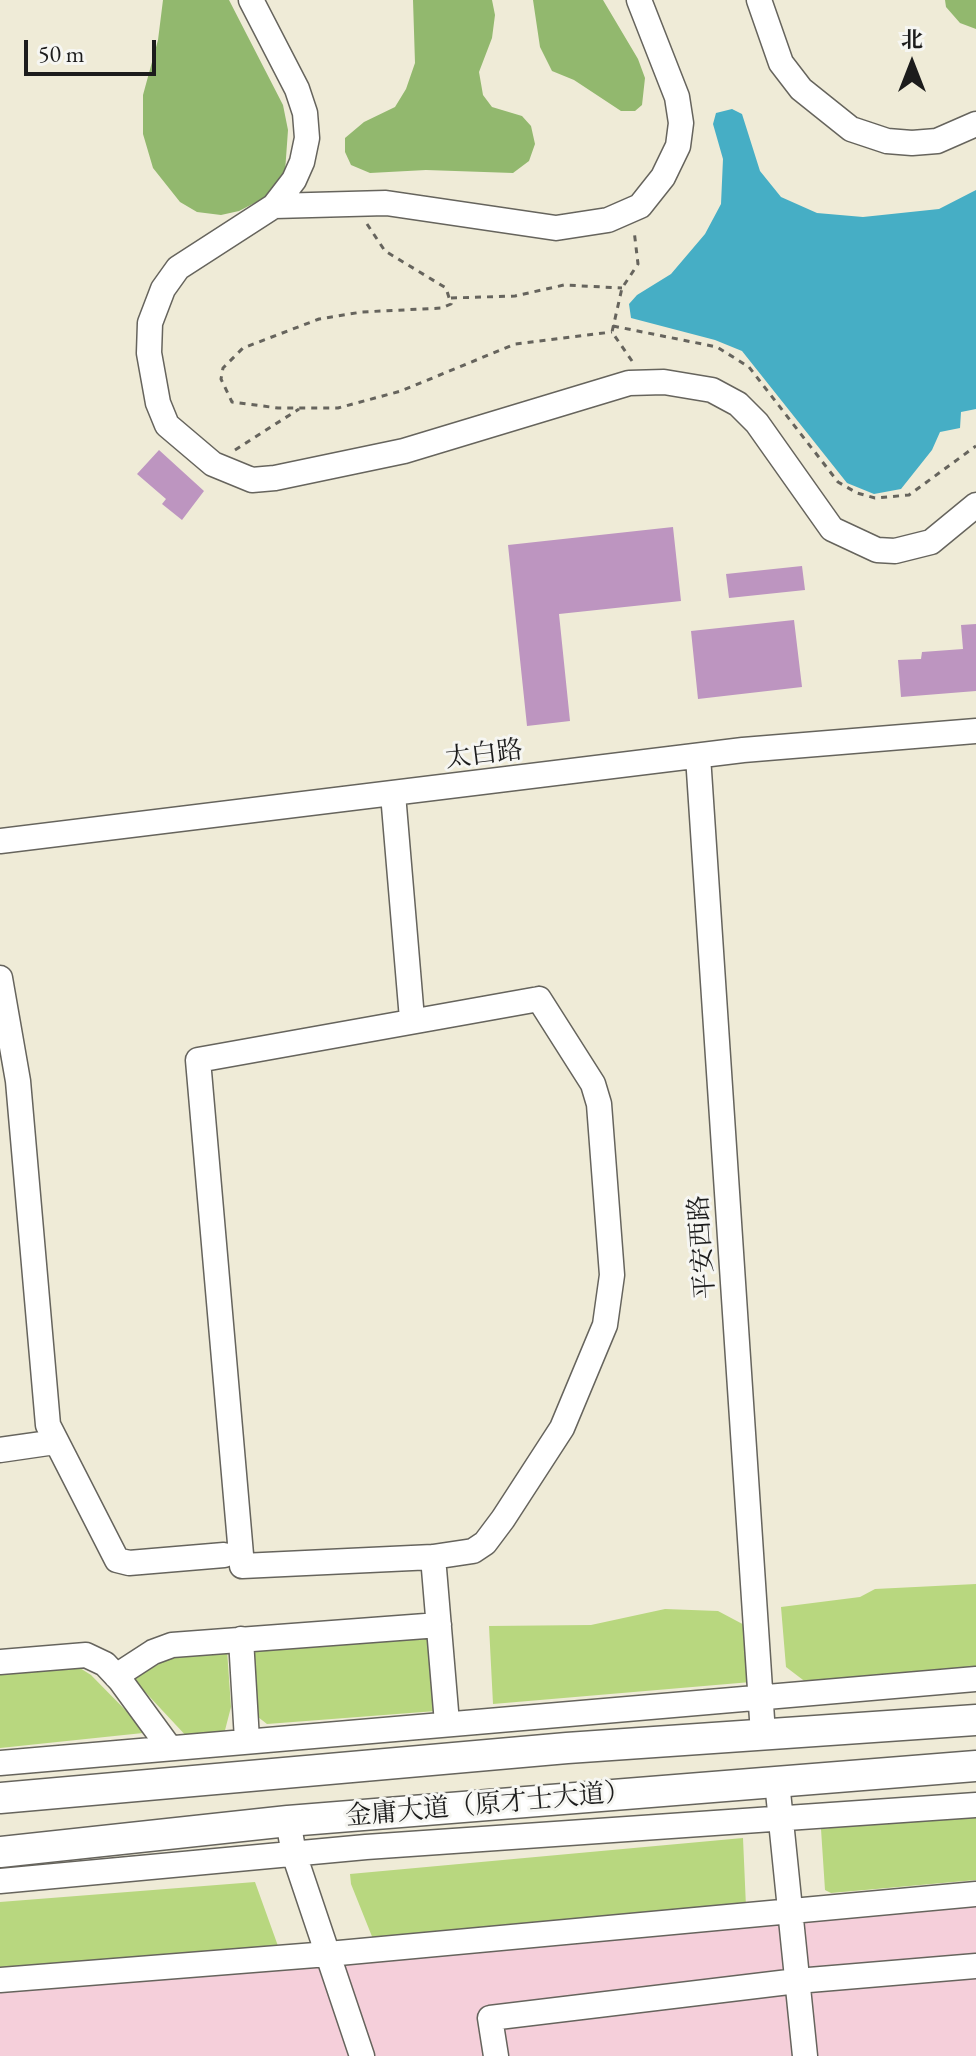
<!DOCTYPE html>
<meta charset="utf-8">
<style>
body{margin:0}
#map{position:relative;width:976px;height:2056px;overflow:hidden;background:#efebd7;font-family:"EB Garamond","Noto Serif SC",serif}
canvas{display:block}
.north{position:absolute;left:872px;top:24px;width:80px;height:80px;-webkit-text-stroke:6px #f6f6f2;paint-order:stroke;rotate:0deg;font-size:22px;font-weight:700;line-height:32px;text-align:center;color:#1c1c1c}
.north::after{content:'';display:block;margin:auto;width:28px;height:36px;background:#1c1c1c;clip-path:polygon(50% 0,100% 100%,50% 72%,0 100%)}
.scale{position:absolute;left:24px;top:40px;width:132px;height:36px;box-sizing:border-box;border:4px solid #1c1c1c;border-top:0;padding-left:10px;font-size:24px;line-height:28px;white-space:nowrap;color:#1c1c1c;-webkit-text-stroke:6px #f6f6f2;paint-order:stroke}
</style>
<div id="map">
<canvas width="976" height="2056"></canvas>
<div class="north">北</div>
<div class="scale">50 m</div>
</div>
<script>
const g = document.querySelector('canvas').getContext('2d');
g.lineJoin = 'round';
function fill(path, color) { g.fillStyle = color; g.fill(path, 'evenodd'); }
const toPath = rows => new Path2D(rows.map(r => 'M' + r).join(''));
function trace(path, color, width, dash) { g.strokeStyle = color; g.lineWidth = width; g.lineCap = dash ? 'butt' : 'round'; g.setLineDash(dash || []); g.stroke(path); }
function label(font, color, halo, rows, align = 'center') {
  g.font = font + ' "EB Garamond","Noto Serif SC",serif'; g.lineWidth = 6; g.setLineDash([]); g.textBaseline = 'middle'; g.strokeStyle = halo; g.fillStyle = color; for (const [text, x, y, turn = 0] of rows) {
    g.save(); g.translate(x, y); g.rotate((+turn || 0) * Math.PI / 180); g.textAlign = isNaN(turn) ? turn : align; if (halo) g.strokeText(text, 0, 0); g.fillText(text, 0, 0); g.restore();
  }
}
fill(toPath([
 [976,1898,976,2056,0,2056,0,1973]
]), '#f5cfda');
fill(toPath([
 [976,1584,976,1669,807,1683,786,1667,781,1607,860,1597,875,1589],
 [665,1609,718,1611,750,1628,751,1682,493,1704,489,1626,591,1625],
 [429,1635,436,1711,267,1724,258,1717,254,1649],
 [227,1650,231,1707,223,1738,189,1739,133,1679,180,1652],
 [72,1663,91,1675,143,1728,143,1733,0,1748,0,1670],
 [976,1813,976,1880,831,1893,825,1890,821,1829],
 [743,1838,746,1907,373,1939,351,1884,350,1874],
 [255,1882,278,1946,0,1970,0,1902]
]), '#b8d77f');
fill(toPath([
 [163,0,229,0,283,105,288,130,285,172,268,196,239,211,221,215,197,212,180,202,153,168,143,134,143,95,158,40],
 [413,0,492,0,495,15,492,38,479,72,483,95,492,107,522,116,531,126,535,144,529,161,513,173,426,170,370,173,351,165,345,152,345,138,364,122,395,107,406,89,415,63],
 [533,0,603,0,638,59,645,78,642,105,635,111,621,111,574,80,552,71,540,47],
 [945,0,976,0,976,29,960,23,946,7]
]), '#92b86e');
fill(toPath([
 [732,109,742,114,760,171,781,197,817,213,863,217,939,209,976,190,976,409,961,412,960,428,940,432,932,450,901,489,874,494,847,483,742,351,715,340,631,318,629,304,637,295,671,274,705,234,721,204,723,159,713,124,716,113]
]), '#46aec5');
fill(toPath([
 [159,450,204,491,182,520,162,504,166,499,137,474],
 [673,527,681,601,559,614,570,721,527,726,508,545],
 [802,566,805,590,729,598,726,574],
 [794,620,802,687,698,699,691,631],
 [976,624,976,691,901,697,898,660,921,659,922,652,963,649,961,625]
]), '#bd95c0');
const minor = toPath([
 [251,0,297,89,305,113,307,138,302,162,294,180,274,206,178,268,163,289,150,323,149,353,158,403,167,425,213,464,252,480,275,478,404,451,629,383,664,382,712,390,738,404,757,423,832,529,877,550,895,551,931,542,976,505],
 [759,0,781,63,801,89,851,129,887,141,912,143,937,141,976,124],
 [274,206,386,203,556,228,608,220,640,206,663,177,678,146,681,123,677,97,639,0],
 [698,756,763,1734],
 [393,794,412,1019],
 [0,841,743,750,976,731],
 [0,978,18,1081,48,1425,117,1560,129,1563,224,1555],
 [539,999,593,1084,599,1104,612,1275,605,1325,562,1428,503,1519,485,1543,473,1551,433,1557,242,1566,198,1060,539,999],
 [0,1450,55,1442],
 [433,1557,447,1723],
 [241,1639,247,1740],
 [0,1662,86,1655,105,1664,120,1680,169,1747],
 [116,1676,153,1652,172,1645,439,1625],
 [0,1763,976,1679],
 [777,1782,805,2056],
 [288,1821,294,1854,362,2056],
 [0,1881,366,1847,976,1805],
 [0,1980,328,1954,976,1894],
 [496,2056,490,2018,797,1981,976,1966]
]);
const major = toPath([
 [0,1798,567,1748,976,1720],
 [0,1852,288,1821,976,1766]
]);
trace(minor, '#66645d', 27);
trace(major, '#66645d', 33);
trace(toPath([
 [367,224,385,251,446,288,451,304,442,308,362,312,319,319,243,348,223,368,221,379,232,402,278,408,338,408,401,391,515,344,612,332],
 [451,298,515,296,564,285,622,288],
 [613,326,717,347,749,367,838,482,857,493,875,498,909,495,976,446],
 [632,361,612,332,622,288,638,264,634,230],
 [235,450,299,409]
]), '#66645d', 3, [6, 6]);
trace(minor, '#fff', 24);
trace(major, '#fff', 30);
label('26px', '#1c1c1c', '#f6f6f2', [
 ["太白路",484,755,-7],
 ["平安西路",703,1247,-94],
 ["金庸大道（原才士大道）",488,1805,-5]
]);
</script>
